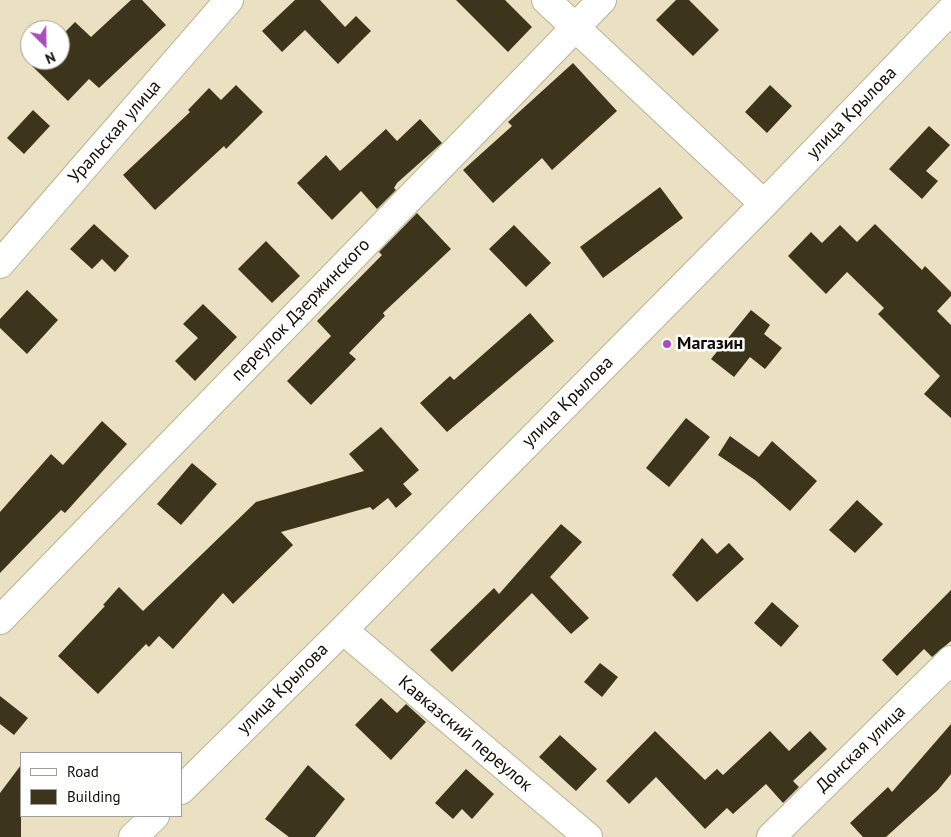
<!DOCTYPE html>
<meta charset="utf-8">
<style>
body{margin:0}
#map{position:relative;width:951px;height:837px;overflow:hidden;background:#eae1c2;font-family:"PT Sans",sans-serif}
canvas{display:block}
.legend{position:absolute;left:20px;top:752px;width:162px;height:65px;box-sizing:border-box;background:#fff;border:1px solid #9f9e9b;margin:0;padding:6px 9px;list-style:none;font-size:15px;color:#100d04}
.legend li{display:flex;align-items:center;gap:10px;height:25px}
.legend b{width:25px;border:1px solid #9f9e9b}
.north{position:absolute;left:20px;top:20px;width:50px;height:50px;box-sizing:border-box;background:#fff;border:1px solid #9f9e9b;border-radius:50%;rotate:157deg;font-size:14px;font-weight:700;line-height:20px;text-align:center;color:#100d04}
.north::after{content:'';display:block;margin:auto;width:18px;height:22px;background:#a84eba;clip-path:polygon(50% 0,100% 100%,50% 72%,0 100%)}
</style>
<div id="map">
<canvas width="951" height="837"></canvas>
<ul class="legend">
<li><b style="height:6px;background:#fff"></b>Road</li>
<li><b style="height:14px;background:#3c351b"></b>Building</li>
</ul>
<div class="north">N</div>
</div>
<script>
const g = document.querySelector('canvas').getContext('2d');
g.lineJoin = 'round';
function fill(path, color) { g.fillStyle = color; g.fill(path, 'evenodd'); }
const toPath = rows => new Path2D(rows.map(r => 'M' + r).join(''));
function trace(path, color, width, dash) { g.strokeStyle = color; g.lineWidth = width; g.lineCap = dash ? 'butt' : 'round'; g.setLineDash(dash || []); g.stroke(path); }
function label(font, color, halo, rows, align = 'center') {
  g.font = font + ' "PT Sans",sans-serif'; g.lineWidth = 5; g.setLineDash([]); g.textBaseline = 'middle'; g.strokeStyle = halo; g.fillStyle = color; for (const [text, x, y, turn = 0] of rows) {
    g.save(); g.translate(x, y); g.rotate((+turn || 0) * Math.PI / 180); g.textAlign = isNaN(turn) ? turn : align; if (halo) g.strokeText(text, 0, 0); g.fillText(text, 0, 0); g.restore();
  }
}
fill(toPath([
 [131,0,142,0,166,25,99,88,89,79,68,101,32,66,38,60,60,60,60,37,75,22,91,37],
 [295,0,320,0,345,27,356,16,371,31,338,64,305,30,282,52,262,31],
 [456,0,505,0,532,27,508,52],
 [676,0,689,0,719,30,693,56,656,20],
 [573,63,617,111,552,170,542,158,493,203,463,170,512,126,508,122],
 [236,85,263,112,226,149,224,146,155,210,123,175,190,112,188,110,209,88,221,100],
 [770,85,792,106,767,133,745,112],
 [33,110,50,126,24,154,7,138],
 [420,119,442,143,397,183,394,188,396,190,377,209,361,191,332,220,297,183,326,155,340,171,386,129,397,141],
 [929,126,950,145,926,171,938,181,922,199,889,169],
 [660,187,683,218,603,278,580,247],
 [417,213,451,249,383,313,385,316,349,353,356,359,311,405,287,381,331,336,317,321,382,255,379,252],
 [94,224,129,256,115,272,102,259,92,269,70,249],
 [875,224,922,270,925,266,951,292,951,296,937,311,951,325,951,418,924,394,940,376,878,314,884,308,847,272,826,294,788,256,811,232,822,243,840,225,857,242],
 [514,225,551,263,526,287,489,249],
 [266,241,300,276,272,303,238,269],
 [27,290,58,320,27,354,0,328,0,319],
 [203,304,237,337,195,381,175,361,198,338,183,324],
 [751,310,770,325,764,334,782,348,765,369,750,357,734,377,711,359],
 [530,313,554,341,447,432,420,403,450,376,454,380],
 [686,418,710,437,669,487,646,468],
 [102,421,127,444,65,513,61,510,0,573,0,512,51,454,63,465],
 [381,427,419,470,403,484,412,494,396,508,388,498,373,510,370,507,281,532,293,545,233,604,223,593,173,649,159,636,149,647,146,644,98,694,58,656,105,606,103,605,119,587,143,611,256,502,364,471,349,454],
 [730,436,759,457,772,441,817,481,790,511,755,480,718,455],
 [192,463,217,484,181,525,157,504],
 [857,500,883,524,855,553,829,530],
 [561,524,582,542,550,577,589,618,571,634,532,593,452,672,430,650,494,588,499,594],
 [702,538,717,554,729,543,744,559,697,602,672,575],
 [951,590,951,641,932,657,924,649,897,676,882,660],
 [772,602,799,626,781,647,754,623],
 [600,663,618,677,602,697,584,682],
 [0,696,28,718,14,735,0,724],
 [381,698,397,713,406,704,426,722,391,760,355,725],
 [951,724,951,774,938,790,886,837,863,837,850,823,888,787,892,792],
 [655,731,705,780,717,769,723,775,770,731,789,751,810,731,827,749,793,781,799,787,783,803,766,784,733,814,727,808,705,829,656,777,629,804,606,781],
 [560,735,597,769,576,791,539,757],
 [21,765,21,837,0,837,0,793],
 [308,765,345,799,315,837,289,837,265,819],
 [466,769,494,794,472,819,462,809,453,819,435,803]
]), '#3c351b');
const minor = toPath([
 [546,0,764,204],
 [0,264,229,0],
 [0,620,602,0],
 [343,630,588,837],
 [181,790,343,630,764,204,951,10],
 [133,837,155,816],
 [771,837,951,660]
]);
trace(minor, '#bbb295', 30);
trace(minor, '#fff', 28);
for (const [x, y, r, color] of [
 [667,344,5,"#a84eba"]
]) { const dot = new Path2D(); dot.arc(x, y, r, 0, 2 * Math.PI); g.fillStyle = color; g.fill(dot); trace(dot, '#fff', 2); }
label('18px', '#100d04', '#fff', [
 ["улица Крылова",852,113,-46],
 ["Уральская улица",115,132,-49],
 ["переулок Дзержинского",301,310,-46],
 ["улица Крылова",568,402,-45],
 ["улица Крылова",283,689,-45],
 ["Кавказский переулок",465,734,40],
 ["Донская улица",861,749,-44]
]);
label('bold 18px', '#100d04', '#fff', [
 ["Магазин",677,344]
], 'left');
</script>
